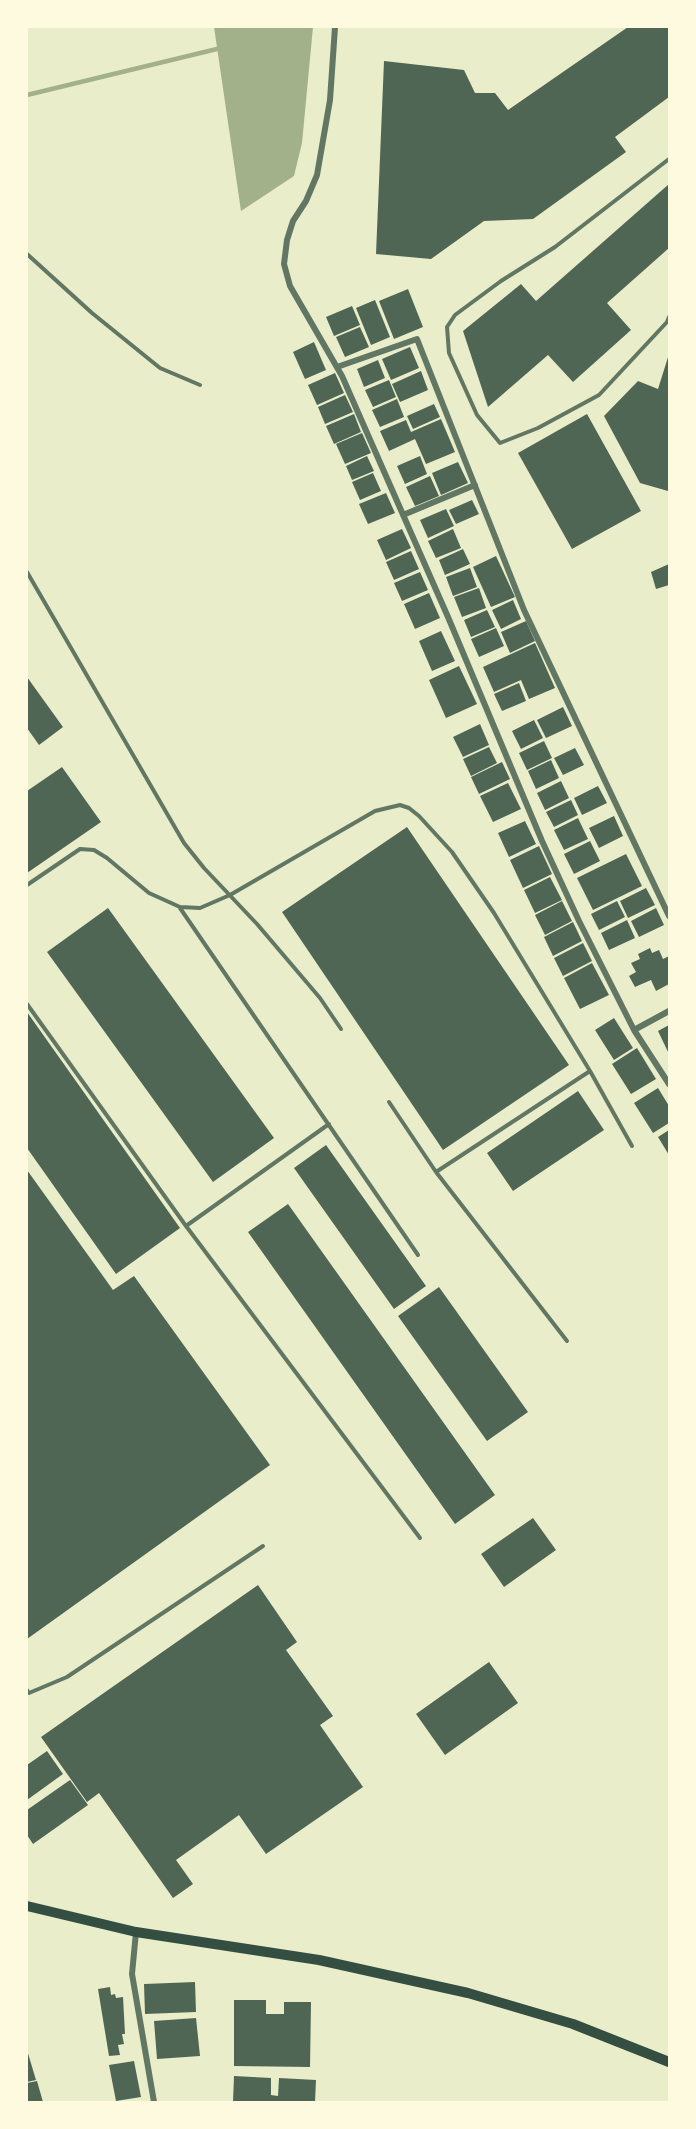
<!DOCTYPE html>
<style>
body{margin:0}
#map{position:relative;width:696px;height:2129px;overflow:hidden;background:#e9edc9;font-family:"DejaVu Sans",sans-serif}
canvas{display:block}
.frame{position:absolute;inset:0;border:28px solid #fefae0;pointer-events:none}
</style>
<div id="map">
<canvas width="696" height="2129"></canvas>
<div class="frame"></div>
</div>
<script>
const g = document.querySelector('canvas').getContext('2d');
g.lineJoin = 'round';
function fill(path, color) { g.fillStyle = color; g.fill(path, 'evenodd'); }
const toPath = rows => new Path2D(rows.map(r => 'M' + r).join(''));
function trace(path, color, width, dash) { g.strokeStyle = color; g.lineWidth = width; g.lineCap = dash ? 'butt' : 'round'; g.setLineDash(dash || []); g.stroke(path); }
fill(toPath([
 [214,27,313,27,302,143,294,176,241,211]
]), '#a3b18a');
trace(toPath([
 [27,95,221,48]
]), '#a3b18a', 4.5);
fill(toPath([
 [628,27,669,27,669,97,615,137,626,152,533,219,484,221,431,259,376,254,384,61,464,70,475,93,495,93,508,110],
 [669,184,669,248,607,303,631,330,573,382,548,355,488,407,463,331,521,284,536,301],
 [408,289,423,327,394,339,379,301],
 [375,300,390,337,371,345,356,308],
 [352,306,360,325,334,336,326,317],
 [360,327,369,347,345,357,336,337],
 [314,342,326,370,305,379,293,352],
 [410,347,419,368,391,380,382,359],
 [669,354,669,488,668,491,640,483,604,416,638,381,658,389],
 [378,360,385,378,364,387,357,369],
 [421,371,428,390,400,402,392,384],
 [335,373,344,393,317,405,308,385],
 [389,380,396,397,373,407,365,390],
 [345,395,353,412,325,424,318,407],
 [397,399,404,417,380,427,372,410],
 [434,404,440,417,413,429,407,416],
 [354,414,361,432,334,444,326,426],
 [587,414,641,511,572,549,518,453],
 [441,419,455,452,426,464,415,439,389,451,380,431,406,420,411,432],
 [362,433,371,453,345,464,336,444],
 [367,456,374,471,352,480,346,466],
 [420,456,427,474,405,484,397,466],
 [458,462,468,483,441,495,432,473],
 [373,473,381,491,360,500,352,482],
 [430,476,439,496,415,506,406,487],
 [386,493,395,513,368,524,359,504],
 [472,500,479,514,456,524,449,510],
 [446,509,454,526,428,538,420,520],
 [402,529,411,548,386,560,377,540],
 [453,529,461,548,436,558,428,541],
 [463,549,470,564,445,575,439,560],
 [411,551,419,569,394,580,386,562],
 [496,556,515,597,491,607,473,567],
 [669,564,669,585,656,589,651,572],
 [470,568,477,587,453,596,446,577],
 [420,572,428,590,402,601,394,583],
 [479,588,486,608,462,617,454,597],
 [429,593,440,618,415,629,404,604],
 [513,600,521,619,501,629,492,610],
 [487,610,495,627,471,637,464,620],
 [526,621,535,641,510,653,501,632],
 [496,628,504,646,479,657,471,639],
 [441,631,455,661,432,671,419,641],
 [535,643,555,688,529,699,521,680,494,692,483,667],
 [459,666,477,704,446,718,429,680],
 [27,677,63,727,39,745,27,728],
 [519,683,526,701,502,711,494,694],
 [563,707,572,726,546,738,537,720],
 [534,720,543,738,521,749,512,731],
 [480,724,489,745,463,757,453,737],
 [544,741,552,758,527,770,519,753],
 [489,747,497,763,471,776,463,759],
 [575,748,584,765,563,775,554,758],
 [551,760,559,778,536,789,528,771],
 [502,762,510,779,479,794,471,777],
 [62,767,101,822,27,873,27,791],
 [561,781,569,798,545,810,537,793],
 [508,783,521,809,493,822,480,796],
 [598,786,607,803,582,815,574,798],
 [571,800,578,815,554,827,546,812],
 [614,816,623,836,599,848,589,828],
 [578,818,588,839,564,850,554,830],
 [525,821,536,844,509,857,498,833],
 [407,827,569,1065,443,1150,282,912],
 [590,841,600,861,574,874,564,854],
 [539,846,552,874,523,888,510,860],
 [626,854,642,886,593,910,577,878],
 [550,877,562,900,535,913,524,890],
 [646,888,655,905,628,918,620,901],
 [562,901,572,921,545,935,535,915],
 [617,901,625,917,599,930,591,914],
 [108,908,274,1138,213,1182,47,952],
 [656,908,664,925,639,937,631,921],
 [627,920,635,938,609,950,601,933],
 [573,922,582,941,553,956,544,937],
 [583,943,592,961,563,976,554,958],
 [650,948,652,953,659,950,663,959,669,956,669,984,656,991,651,980,635,987,629,976,636,972,631,963,640,959,638,954],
 [592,963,609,995,580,1009,564,978],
 [27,1012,180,1228,116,1274,27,1148],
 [614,1018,633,1048,614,1060,595,1030],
 [669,1025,669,1054,658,1031],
 [637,1048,656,1079,631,1094,612,1064],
 [658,1088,669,1106,669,1123,653,1133,634,1103],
 [578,1091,604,1130,513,1191,487,1153],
 [669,1130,669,1155,658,1137],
 [326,1145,426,1286,394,1309,294,1168],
 [27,1170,113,1290,134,1276,270,1465,27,1639],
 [288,1204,495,1495,455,1524,248,1232],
 [439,1287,528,1412,487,1441,398,1316],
 [533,1518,556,1550,504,1587,481,1554],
 [258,1585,297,1642,286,1650,333,1716,320,1725,363,1787,266,1854,239,1815,176,1860,193,1884,173,1898,99,1793,87,1802,41,1737],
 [489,1662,518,1703,445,1755,416,1714],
 [47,1751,63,1774,27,1800,27,1765],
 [70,1780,88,1805,33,1844,27,1835,27,1810],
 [195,1982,196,2012,145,2014,144,1984],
 [110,1987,111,1995,115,1994,116,1998,123,1997,125,2034,122,2034,124,2044,118,2045,120,2055,109,2056,98,1989],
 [234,2000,266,2000,266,2014,284,2014,284,2002,311,2002,310,2067,234,2066],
 [196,2018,200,2056,157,2059,154,2021],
 [27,2050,36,2080,27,2082],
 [134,2061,141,2097,116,2101,109,2065],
 [234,2076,271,2078,271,2095,278,2096,279,2078,316,2080,315,2102,233,2102],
 [37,2081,43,2102,27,2102,27,2083]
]), '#4f6655');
trace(toPath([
 [669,159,555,247,501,281,455,315,447,327,449,353,477,415,500,443,538,428,599,395,667,322,669,317],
 [27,254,92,313,160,368,200,385],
 [27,572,184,843,204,868,257,924,320,998,341,1029],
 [27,885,80,849,94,850,107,858,149,893,180,907,200,908,230,895,375,811,400,805,409,808,419,816,452,852,494,913,590,1071,632,1146],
 [180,908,418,1255],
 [27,1004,186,1226],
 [389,1102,436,1172,567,1341],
 [329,1124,186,1226,420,1538],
 [436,1172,590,1071],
 [27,1690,29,1693,67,1677,263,1546]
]), '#617663', 4);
trace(toPath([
 [335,27,330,100,317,175,306,201,293,221,287,240,284,264,290,286,342,376,448,617,542,841,579,921,634,1030,669,1084],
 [337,367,417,339,524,610,669,916],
 [403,515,475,485],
 [634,1030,669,1011],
 [136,1932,132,1974,154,2102]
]), '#617663', 6);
trace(toPath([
 [27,1906,136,1932,319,1960,468,1993,573,2024,669,2062]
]), '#344e41', 10);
</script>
